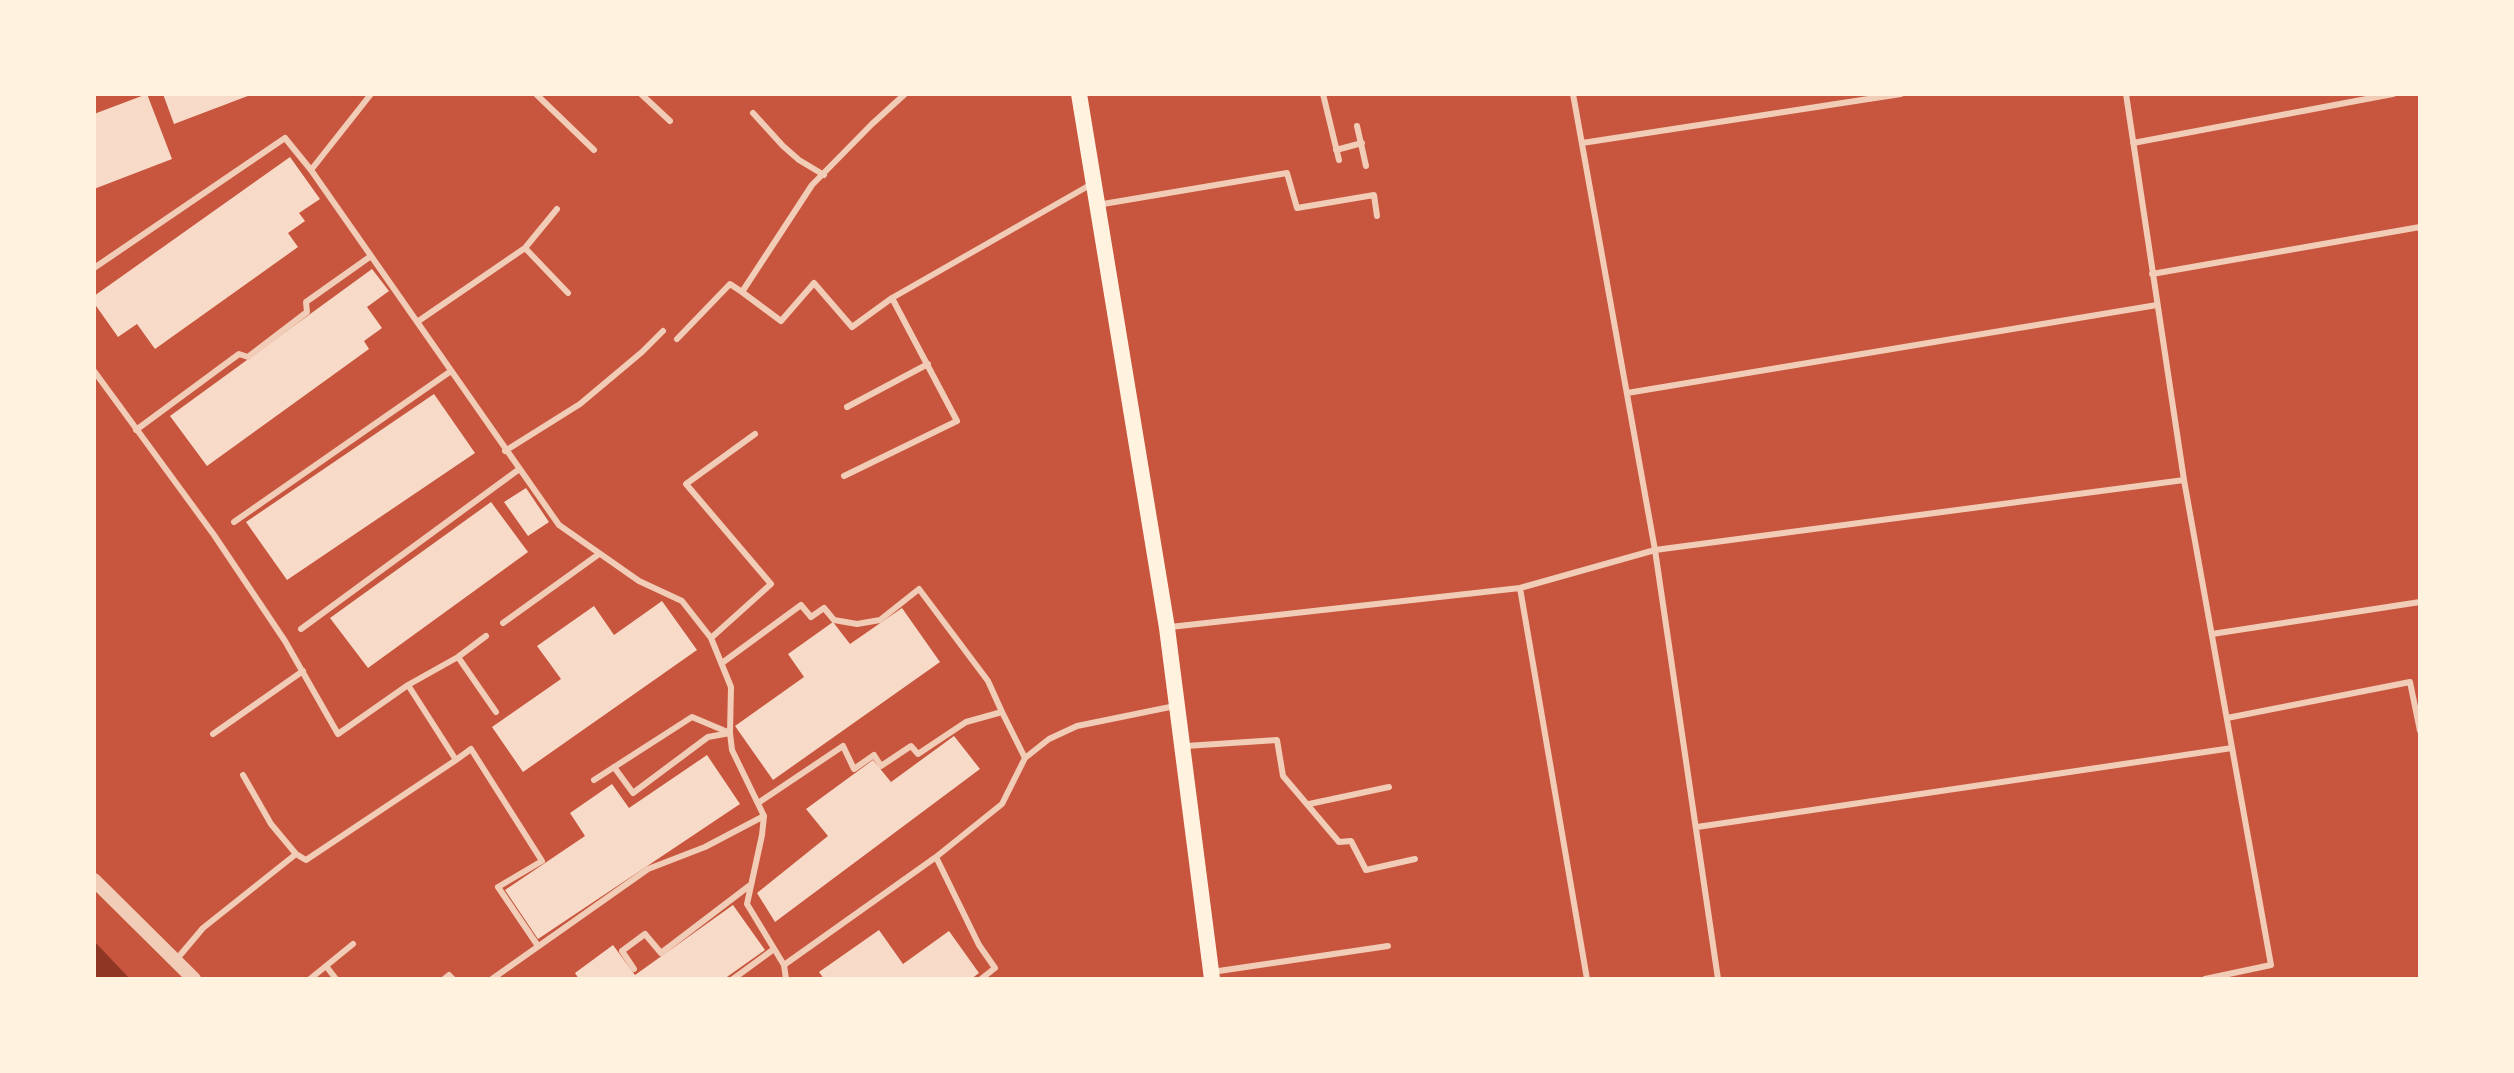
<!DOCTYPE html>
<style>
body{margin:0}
#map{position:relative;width:2514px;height:1073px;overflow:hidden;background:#c8553d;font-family:"Nunito Sans",sans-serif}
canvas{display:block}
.frame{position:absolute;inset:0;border:96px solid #fff3e0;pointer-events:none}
</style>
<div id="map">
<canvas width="2514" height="1073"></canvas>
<div class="frame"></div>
</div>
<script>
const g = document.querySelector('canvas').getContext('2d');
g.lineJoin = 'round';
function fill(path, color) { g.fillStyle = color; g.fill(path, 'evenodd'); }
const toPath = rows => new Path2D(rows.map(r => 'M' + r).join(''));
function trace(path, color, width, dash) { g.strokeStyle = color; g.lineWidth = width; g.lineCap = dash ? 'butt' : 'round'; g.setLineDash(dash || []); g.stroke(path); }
fill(toPath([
 [94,941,130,979,94,979]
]), '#8f3625');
fill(toPath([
 [147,94,172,159,94,189,94,114],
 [163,94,253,94,174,124],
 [290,157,320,199,299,213,305,221,288,233,298,247,155,349,137,324,118,337,94,303,94,296],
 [372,269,389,291,367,307,382,328,364,341,369,349,207,466,170,416],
 [434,394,475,453,287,580,246,522],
 [526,488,549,522,528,536,504,502],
 [491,502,528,552,368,668,330,618],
 [662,601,697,650,523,772,492,727,561,679,537,646,594,606,614,635],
 [902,608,940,662,773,780,735,726,804,677,788,654,833,622,850,644],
 [954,736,980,769,775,922,757,893,828,836,806,809,873,760,891,782],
 [707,755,740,804,538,939,505,890,585,836,570,813,612,784,629,808],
 [733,905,765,950,724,979,579,979,575,973,613,945,635,975],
 [879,930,903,964,949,931,979,973,971,979,824,979,819,972]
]), '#f7dbc8');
trace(toPath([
 [641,94,670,121],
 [1323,94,1339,160],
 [1573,94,1655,550,1718,979],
 [537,95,594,150],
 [753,113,783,146,799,160,824,175],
 [1357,126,1366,166],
 [1582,143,1901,94],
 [2133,143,2393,94],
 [1336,150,1362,143],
 [311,170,371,94],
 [1097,205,1287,173,1297,208,1374,195,1377,216],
 [525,248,568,293],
 [94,268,285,138,311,170,559,525,639,581,682,601,711,638,731,687,730,733,732,750,764,816,762,835,747,904,784,965,936,857,1002,804,1025,758,1049,739,1077,726,1175,706],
 [2152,274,2420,227],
 [742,292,781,321,814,283,852,327,892,298,1090,185],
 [417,322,525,248,557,209],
 [677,339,730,284,742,292,812,185,872,124,905,94],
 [94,371,214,535,285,641,338,734,408,685,458,657,486,636],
 [1627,393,2157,305],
 [847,407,928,364],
 [136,430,239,354,248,357,307,312,306,302,371,256],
 [505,451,580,404,642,352,663,331],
 [844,476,957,421,892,298],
 [2184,480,2271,965,2205,979],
 [234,522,451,371],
 [1520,588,1587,979],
 [503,623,599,554],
 [1170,627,1520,588,1655,550,2184,480,2126,94],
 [301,629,518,470],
 [2212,634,2420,602],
 [711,638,771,584,686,484,755,434],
 [458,657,496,712],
 [722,663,801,605,811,617,824,608,834,620,857,624,880,620,919,589,988,681,1002,712],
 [408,685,456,760,471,749,542,861,498,887,538,946],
 [2227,718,2410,682,2420,731],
 [213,734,303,671],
 [1186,746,1277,740,1283,776,1339,842,1351,841,1366,870,1415,859],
 [614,767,633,793,708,737,730,733],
 [243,775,271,824,296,854,306,860,456,760],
 [594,780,692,717,730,733],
 [758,803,843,746,854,769,874,755,881,766,911,746,918,754,966,722,1002,712,1025,758],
 [1309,804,1389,787],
 [1697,827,2232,748],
 [936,857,979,945,995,968,981,979],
 [176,960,203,928,296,854],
 [784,965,786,979],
 [326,966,336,979],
 [634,969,622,951,645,934,661,953,749,886],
 [1212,972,1388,946],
 [310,979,353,944],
 [444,979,449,975,453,979],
 [492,979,648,869,705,847,764,816],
 [733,979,774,949]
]), '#f1ccb7', 6);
trace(toPath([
 [94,880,194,979]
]), '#f1ccb7', 14);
trace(toPath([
 [1079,94,1167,628,1212,979]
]), '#fff3e0', 16);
</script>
